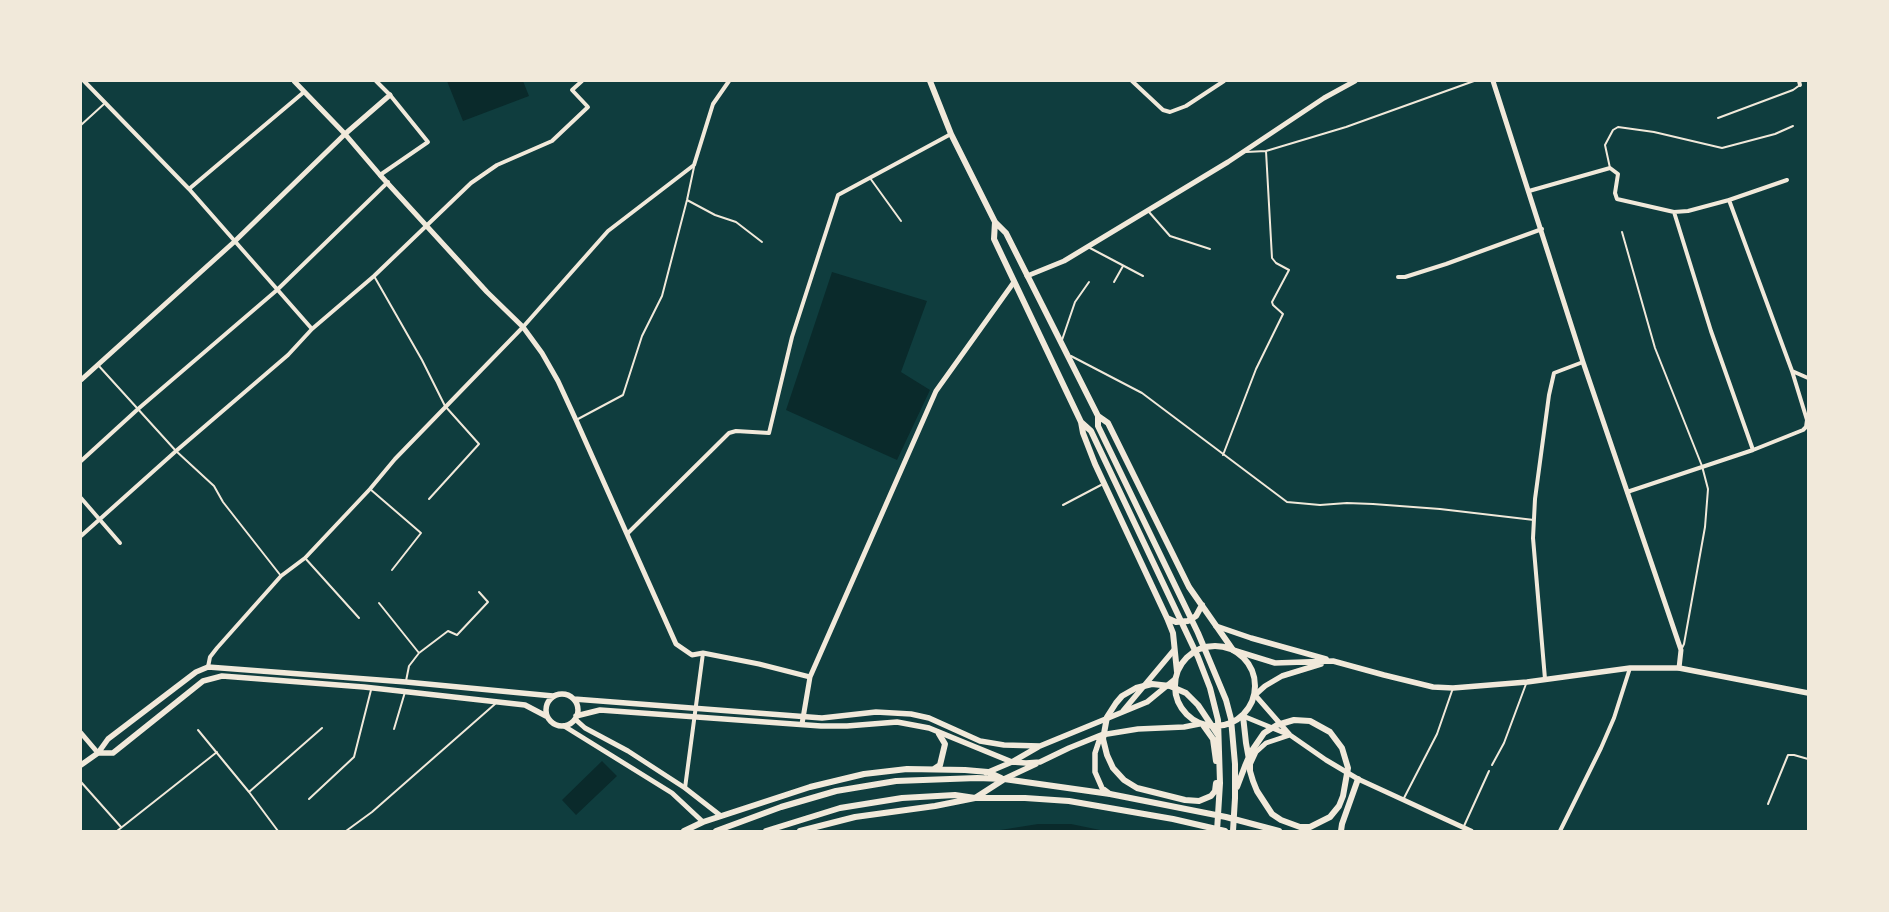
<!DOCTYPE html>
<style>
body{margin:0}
#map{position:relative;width:1889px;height:912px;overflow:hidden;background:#0f3d3e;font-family:Montserrat,sans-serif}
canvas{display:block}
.frame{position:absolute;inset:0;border:82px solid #f1e9da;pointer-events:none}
</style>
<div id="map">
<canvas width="1889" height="912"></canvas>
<div class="frame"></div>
</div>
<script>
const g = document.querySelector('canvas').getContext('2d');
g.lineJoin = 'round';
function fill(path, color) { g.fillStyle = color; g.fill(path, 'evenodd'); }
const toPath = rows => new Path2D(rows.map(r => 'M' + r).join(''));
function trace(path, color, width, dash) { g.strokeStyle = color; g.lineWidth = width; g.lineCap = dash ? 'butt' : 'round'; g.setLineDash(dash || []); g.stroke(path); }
fill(toPath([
 [447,81,523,81,529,96,463,121],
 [832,272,927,301,901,372,930,390,897,460,786,410],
 [602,761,617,776,576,815,562,800],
 [1038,824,1071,824,1105,831,994,831]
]), '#0a2a2b');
trace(toPath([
 [1718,118,1793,90,1800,85],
 [81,125,104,104],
 [1246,152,1266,151,1346,127,1474,81],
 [1610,168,1605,145,1613,130,1618,127,1654,132,1722,148,1775,134,1793,126],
 [870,178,901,221],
 [687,200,715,215,736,222,762,242],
 [1149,212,1170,236,1210,249],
 [1622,232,1655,348,1702,466,1708,489,1705,527,1684,644,1682,648],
 [1090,248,1143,276],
 [374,276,422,360,445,406,479,444,429,499],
 [1114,282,1123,266],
 [1062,340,1075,302,1089,282],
 [1071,356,1142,393,1287,502,1320,505,1347,503,1373,504,1440,509,1534,520],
 [98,365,176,451,214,486,223,502,281,576],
 [578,419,623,395,642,336,662,296,687,200,694,167],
 [1223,455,1256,369,1283,314,1273,305,1272,302,1289,270,1276,263,1272,258,1266,151],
 [370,489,421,533,392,570],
 [1063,505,1101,485],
 [305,558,359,618],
 [379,603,419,653],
 [406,681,409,666,419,653,448,631,457,635,488,602,479,592],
 [394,729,405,692],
 [198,730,249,792,278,831],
 [1492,765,1504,743,1526,684],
 [81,782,121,827],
 [249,792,322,728],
 [1404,798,1437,734,1453,688],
 [309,799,354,757,371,690],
 [1768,804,1788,755,1794,755,1808,759],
 [1464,826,1489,771],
 [117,831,217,752],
 [346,831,372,812,495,704]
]), '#f1e9da', 2);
trace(toPath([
 [84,81,189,189,312,329],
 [376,81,390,95,428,142,380,175],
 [1132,81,1163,110,1170,112,1186,106,1224,81],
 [1799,81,1800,85],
 [189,189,304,92],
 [1529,191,1610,168,1618,174,1615,193,1617,199,1674,212,1688,211,1729,200,1787,180],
 [1674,212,1711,331,1753,450],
 [1398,277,1405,277,1446,264,1542,229],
 [1792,371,1808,378],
 [81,461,138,409,277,290,388,182],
 [1627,492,1753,450,1803,430,1806,427,1807,420,1792,371,1729,200],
 [81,498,120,543],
 [627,534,729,433,736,431,769,433,792,337,838,195,951,134],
 [81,536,176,451,288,355,312,329,374,276,471,183,497,165,552,141,588,107,572,90,582,81],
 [208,667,210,657,217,648,281,576,305,558,370,489,395,459,523,327,608,231,694,165,713,104,729,81],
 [1545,679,1533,538,1535,499,1549,395,1554,373,1583,362],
 [685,788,703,653],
 [1560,831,1601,748,1614,718,1630,668]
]), '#f1e9da', 4);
trace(toPath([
 [294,81,345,134,380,175,487,292,523,327,542,353,558,381,576,420,676,644,692,655,703,653,759,664,810,677],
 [1493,81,1583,362,1681,650,1679,668],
 [1027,276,1064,261,1228,162,1324,98,1355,81],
 [81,380,234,242,345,134,390,95],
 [1255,695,1290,735,1326,760,1358,779,1471,831],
 [1243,716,1287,734],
 [575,719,585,728,628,751,685,788,721,816],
 [802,724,810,677,936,391,1014,282],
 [564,726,672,793,703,822],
 [81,733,98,753],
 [1250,765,1256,752,1266,743,1290,735]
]), '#f1e9da', 5);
trace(toPath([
 [1216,626,1251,638,1326,659],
 [1233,650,1275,663,1333,661,1384,675,1433,687,1453,688,1527,682,1630,668,1679,668,1808,693],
 '546 710a16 16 0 1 1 32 0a16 16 0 1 1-32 0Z',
 [1255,695,1265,686,1282,676,1321,664],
 [574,699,822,718,876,712,911,714,929,718,980,741,1004,745,1040,746,1147,702,1175,679],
 [1123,711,1174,650],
 [576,716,600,710,821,726,847,726,897,722,929,728,1012,762,1026,763,1040,762,1069,748,1101,735,1138,729,1184,727,1199,724],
 [1101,735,1095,753,1095,772,1102,788,1110,794],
 [98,753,113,753,203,681,222,676,364,687,525,705,546,716],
 [81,765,98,753,108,739,196,672,208,667,406,682,553,696],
 [986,773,1012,762,1038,747],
 [1004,779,1036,764]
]), '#f1e9da', 5.5);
trace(toPath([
 [930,81,951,134,995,222,1006,233,1098,416,1108,423,1189,587,1233,650],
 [995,222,994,239,1081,422,1083,433,1095,464,1167,618,1173,633,1177,672],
 [1098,416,1098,426,1198,633,1226,700,1231,719,1235,764,1235,798,1233,831],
 [1081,422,1091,431,1198,657,1210,688,1218,720,1220,783,1217,831],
 [1167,618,1176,622,1188,621,1196,616,1202,605],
 '1175 686a40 40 0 1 1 80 0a40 40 0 1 1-80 0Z',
 [1203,725,1213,739,1216,761],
 [934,769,940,765,945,744,939,734],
 [1216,783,1215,791,1211,796,1199,801,1185,800,1137,788,1124,780,1113,768,1107,755,1103,739,1107,717,1116,703,1122,696,1136,688,1152,684,1170,686,1186,693,1198,705,1218,735],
 [1237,787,1245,766,1251,752,1264,733,1277,725,1294,720,1310,721,1330,732,1342,748,1348,768,1343,796,1339,806,1330,817,1310,827,1300,827,1281,820,1272,814,1257,791,1253,781,1250,771,1250,765,1246,743,1243,716],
 [684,831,703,822,810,787,864,774,907,769,965,770,988,772,1001,778],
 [716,831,781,807,836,791,896,781,977,778,1004,779,1110,794,1226,817,1279,831],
 [766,831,840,808,902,798,955,795,975,798,1025,798,1069,801,1173,819,1225,831],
 [800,831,855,817,935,806,975,798,1003,780],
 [1341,831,1342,824,1358,779]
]), '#f1e9da', 6);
</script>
